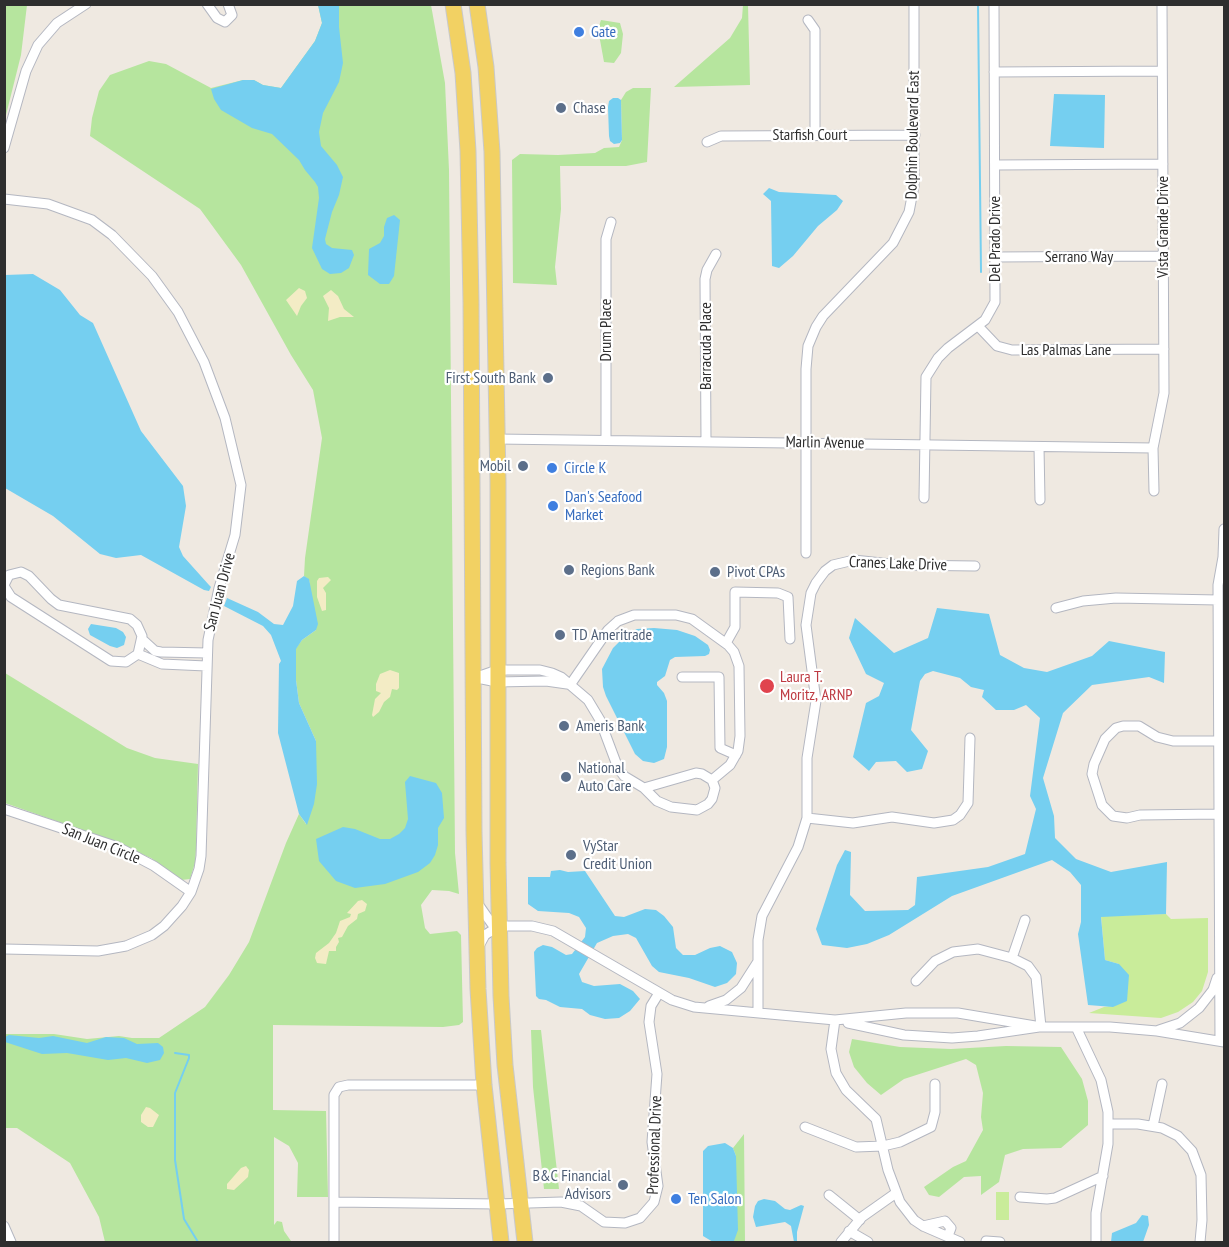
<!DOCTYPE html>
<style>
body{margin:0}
#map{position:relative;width:1229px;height:1247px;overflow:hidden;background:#efe9e1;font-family:"PT Sans Narrow",sans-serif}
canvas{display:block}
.frame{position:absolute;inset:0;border:6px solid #2e2e2e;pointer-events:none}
</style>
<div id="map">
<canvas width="1229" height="1247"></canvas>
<div class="frame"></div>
</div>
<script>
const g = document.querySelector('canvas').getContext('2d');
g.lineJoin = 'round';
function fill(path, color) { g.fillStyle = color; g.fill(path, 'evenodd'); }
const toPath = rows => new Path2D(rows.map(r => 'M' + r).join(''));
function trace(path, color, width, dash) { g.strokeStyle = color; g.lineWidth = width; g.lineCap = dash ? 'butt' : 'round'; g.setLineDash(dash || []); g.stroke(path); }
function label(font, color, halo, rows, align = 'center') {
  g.font = font + ' "PT Sans Narrow",sans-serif'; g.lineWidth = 4.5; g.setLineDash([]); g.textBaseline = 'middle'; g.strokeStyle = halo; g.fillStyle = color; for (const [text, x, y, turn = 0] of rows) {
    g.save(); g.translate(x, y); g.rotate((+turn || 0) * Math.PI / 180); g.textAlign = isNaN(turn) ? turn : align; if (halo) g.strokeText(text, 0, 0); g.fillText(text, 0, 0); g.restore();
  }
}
fill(toPath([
 [5,4,27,5,21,55,5,119],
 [318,5,431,5,445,83,449,170,455,853,459,894,449,891,432,890,421,905,425,928,430,934,457,931,461,935,463,1022,459,1025,443,1027,273,1025,273,1110,326,1111,328,1197,297,1197,298,1163,289,1146,274,1137,274,1225,277,1221,282,1222,284,1231,291,1241,327,1241,326,1242,105,1242,99,1217,70,1163,17,1128,5,1128,5,1034,54,1034,87,1039,119,1036,132,1038,159,1038,205,1007,229,975,249,942,286,843,299,814,306,824,316,741,299,703,296,680,296,648,302,640,316,630,309,580,304,576,305,558,322,438,313,390,291,355,241,265,200,209,90,136,92,118,99,91,110,75,149,61,166,64,211,88,243,80,254,80,263,85,281,88,315,41,322,23],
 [743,5,748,5,750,85,674,87,730,38,742,18],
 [601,20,620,23,623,34,621,53,614,63,604,62,598,29],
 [633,88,651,88,647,162,626,166,560,166,561,209,555,267,557,285,513,283,512,160,520,154,558,155,595,153,604,148,619,147,622,140,621,100,626,92],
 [5,673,127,748,155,758,198,764,196,850,195,863,190,879,181,880,151,858,93,834,5,803],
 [531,1030,541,1030,559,1189,544,1189,533,1087],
 [852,1039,900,1047,951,1049,1006,1046,1061,1047,1082,1079,1088,1101,1088,1125,1061,1148,1023,1149,1005,1155,999,1182,981,1195,981,1176,964,1177,939,1197,929,1195,924,1187,953,1167,966,1161,983,1130,981,1117,983,1093,976,1065,966,1059,904,1079,881,1095,867,1083,854,1067,849,1052],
 [744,1134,745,1242,731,1242,734,1241,736,1156,733,1148]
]), '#b6e59e');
fill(toPath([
 [299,288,305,291,307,298,301,306,297,316,286,300],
 [331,290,338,296,344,309,354,317,340,317,328,321,329,308,323,296],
 [328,577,331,580,323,588,326,593,326,610,322,611,317,597,317,581,319,578],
 [390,670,399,673,399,688,397,690,392,689,390,697,384,702,379,712,373,717,372,715,375,699,381,693,376,691,376,684,380,674],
 [362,900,367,904,365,911,358,914,357,919,348,926,342,937,338,938,339,942,336,947,336,951,329,951,326,964,317,963,315,958,316,953,329,943,336,933,340,921,350,917,351,914,347,913,358,901],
 [146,1107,150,1108,159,1115,153,1127,148,1127,141,1122,141,1115],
 [246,1166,249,1170,248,1177,234,1190,227,1189,227,1184,241,1168]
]), '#f3ecc5');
fill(toPath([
 [1166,914,1171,919,1208,918,1208,972,1202,991,1193,1002,1178,1012,1161,1018,1089,1013,1104,1007,1113,1006,1119,964,1105,960,1101,916],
 [996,1192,1009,1192,1009,1220,996,1220]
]), '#c9ec9a');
fill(toPath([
 [318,5,339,5,339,27,343,63,339,82,323,113,319,132,321,146,337,165,343,177,339,195,332,212,325,239,326,244,332,248,352,250,354,255,349,268,341,273,330,274,322,269,312,248,319,198,318,187,315,182,305,170,299,160,272,134,252,128,221,110,214,99,211,89,243,80,254,80,263,85,281,88,315,41,322,23],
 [1054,94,1105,95,1104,148,1050,146],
 [613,98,618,98,621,100,622,140,620,143,614,144,610,141,609,136,608,107,609,101],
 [769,188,779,192,836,195,843,201,837,210,818,226,793,256,779,268,772,266,771,201,763,194],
 [394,215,400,220,394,276,389,284,380,284,368,275,369,249,380,243,384,236,384,227,387,218],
 [33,274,60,290,80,315,93,323,141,431,183,486,186,506,179,547,183,556,209,585,211,587,209,591,204,590,141,555,116,558,100,554,53,516,5,488,5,275],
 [304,576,309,579,318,624,316,630,302,640,296,649,296,680,299,703,316,741,317,784,314,804,307,825,299,814,278,733,279,664,281,661,271,635,263,626,224,606,227,598,258,612,274,624,283,625,293,606,297,581],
 [937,608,989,614,1000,655,1024,668,1047,672,1092,656,1109,641,1165,652,1164,683,1149,677,1092,685,1063,713,1043,778,1054,816,1055,838,1076,859,1111,872,1167,862,1166,914,1101,917,1105,960,1119,964,1129,975,1127,1001,1113,1007,1088,1005,1078,934,1081,922,1081,885,1070,872,1052,860,952,896,889,935,867,944,847,948,822,945,816,929,837,865,845,850,851,852,850,895,865,911,908,910,915,905,917,877,988,867,1025,854,1036,809,1030,796,1040,718,1026,705,1014,710,996,710,982,697,984,690,971,687,960,678,933,671,925,674,920,681,911,730,928,751,922,769,907,772,896,761,876,762,869,771,853,757,866,703,879,696,884,683,866,674,849,638,855,618,894,653,928,638],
 [91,624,116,628,123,632,126,637,124,645,117,648,110,646,90,635,88,629],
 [654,628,677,630,695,636,708,645,710,650,709,654,705,656,675,657,670,660,665,676,657,682,657,685,664,693,667,701,667,747,664,759,654,763,643,761,635,754,606,696,603,687,602,669,613,648,628,633,637,629],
 [410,776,436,783,442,793,444,818,438,828,438,845,435,855,430,863,418,872,385,884,355,888,336,881,319,861,316,839,343,827,355,829,380,839,390,839,399,834,405,828,408,819,405,782],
 [560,870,568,872,585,871,615,916,624,917,645,909,656,910,664,916,673,927,676,948,683,955,695,955,710,948,720,946,732,952,737,963,736,974,727,983,715,987,689,978,659,972,652,966,636,938,628,934,613,936,597,943,579,974,582,982,594,986,620,984,633,991,640,999,630,1011,619,1018,605,1019,590,1015,582,1009,560,1007,546,1000,539,999,536,996,534,952,537,948,543,945,552,947,566,955,572,954,585,937,586,928,579,917,569,913,538,911,528,904,528,877,550,877,551,871],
 [9,1035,39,1038,53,1036,87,1043,106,1037,124,1038,137,1044,158,1043,163,1047,164,1053,160,1060,147,1063,126,1058,108,1060,67,1053,42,1054,5,1042,5,1037],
 [725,1143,733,1148,736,1156,738,1230,734,1241,731,1242,713,1242,703,1236,703,1151,708,1146],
 [764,1199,775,1201,785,1209,790,1210,801,1205,804,1206,797,1232,797,1242,794,1242,791,1226,785,1222,756,1227,753,1217,755,1206,758,1201],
 [1142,1215,1148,1216,1149,1225,1143,1242,1111,1242,1112,1233,1136,1223]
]), '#75cff0');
trace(toPath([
 [978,4,981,272],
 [175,1053,189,1055,189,1058,175,1093,175,1160,184,1219,198,1242]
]), '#75cff0', 2);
const street = toPath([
 [207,4,217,18,225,22,232,15,228,4],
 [808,20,815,30,815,135],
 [994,72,1162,71],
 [707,142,721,136,915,135],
 [4,148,26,71,38,45,57,23,86,4],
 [995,165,1163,164],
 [4,199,48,204,92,220,112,235,152,276,178,312,204,362,225,418,241,485,235,535,219,588,208,640,201,856,199,869,191,892,182,906,164,926,152,935,126,946,98,951,4,949],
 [995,257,1163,256],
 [978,326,997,346,1012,350,1164,349],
 [497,439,1153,448],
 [606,439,606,239,611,222],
 [706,441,705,279,707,270,716,254],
 [1039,447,1040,500],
 [1154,491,1153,448,1164,393,1162,4],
 [924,498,926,377,938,358,948,348,985,320,995,302,994,4],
 [806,553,806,369,808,346,816,327,823,316,893,243,909,212,914,186,914,4],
 [4,585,9,575,21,572,29,576,51,599,59,605,130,619,137,625,142,636,138,654,126,662,111,661,11,597,4,586],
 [1056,608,1083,601,1116,598,1218,600],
 [143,640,155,651,161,652,207,653],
 [726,643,735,627,735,592,778,593,788,597,790,639],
 [138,654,162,664,206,666],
 [682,677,719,677,720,748,736,755],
 [474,678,497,670,540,670,552,673,561,677,588,700,600,720,618,768,624,776,644,788,657,801,671,807,697,810,708,804,712,799,715,788,712,780,702,774,696,773,644,788],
 [477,678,497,682,546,681,567,684],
 [570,685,608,630,618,621,634,615,676,615,692,619,728,645,734,652,739,666,740,736,738,751,730,765,712,780],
 [1218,741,1173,741,1157,737,1139,726,1123,726,1116,728,1105,739,1094,764,1092,774,1102,805,1113,816,1127,818,1140,815,1218,814],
 [4,809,118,847,154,866,191,892],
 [807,818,853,823,892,817,934,823,953,820,960,815,968,803,970,738],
 [478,904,492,924,499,926,532,926,553,931,672,1000,694,1007,835,1020,906,1013,958,1013,1041,1027,1110,1027,1157,1031,1224,1042],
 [478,948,485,935,499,926],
 [1012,958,1025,920],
 [916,981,935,961,953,952,978,949,1012,958,1028,966,1036,977,1041,1027],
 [709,1006,726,1000,741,988,757,963],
 [758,1012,758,940,762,916,798,847,807,818,807,758,816,701,806,625,811,593,816,583,825,571,833,565,854,560,900,565,975,566],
 [835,1020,831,1049,836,1073,846,1090,876,1119,888,1170,900,1202,914,1220,923,1226,960,1242],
 [848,1023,904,1035,952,1038,978,1036,1039,1027],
 [1076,1027,1101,1080,1108,1112,1108,1144,1096,1213,1096,1242],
 [1159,1030,1180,1023,1199,1008,1213,990,1217,978],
 [1220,1041,1218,585,1223,557,1224,529],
 [1109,1124,1138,1124,1162,1128,1178,1136,1192,1151,1201,1175,1202,1220,1200,1242],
 [1153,1126,1162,1084],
 [805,1127,856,1147,883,1146,900,1142,931,1127,935,1112,935,1084],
 [829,1195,860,1220],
 [1020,1197,1047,1199,1055,1198,1103,1176],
 [334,1202,498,1204,561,1202,581,1206,604,1222,625,1223,640,1218,654,1202,658,1186,652,1142,657,1074,649,1022,651,1006,659,993],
 [4,1226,11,1242],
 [923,1226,945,1221,951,1228,948,1236],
 [849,1231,868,1242],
 [986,1241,1000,1242],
 [334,1242,334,1095,339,1087,348,1085,484,1085],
 [841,1242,862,1217,896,1193]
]);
const primary = toPath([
 [453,4,463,73,468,151,471,302,474,832,478,989,484,1085,501,1242],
 [477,4,486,67,492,152,498,482,498,863,501,996,505,1065,525,1242]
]);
trace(street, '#b4b7c1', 11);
trace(primary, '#c9c9c9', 17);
trace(street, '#fff', 9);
trace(primary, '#f2d163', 15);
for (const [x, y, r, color] of [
 [579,32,6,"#3f7fe0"],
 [561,108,6,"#5c6f8a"],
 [548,378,6,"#5c6f8a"],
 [523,466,6,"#5c6f8a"],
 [552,468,6,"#3f7fe0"],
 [553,506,6,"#3f7fe0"],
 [569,570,6,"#5c6f8a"],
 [715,572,6,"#5c6f8a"],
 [560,635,6,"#5c6f8a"],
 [767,686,8,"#e0444e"],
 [564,726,6,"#5c6f8a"],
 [566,777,6,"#5c6f8a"],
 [571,855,6,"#5c6f8a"],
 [623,1185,6,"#5c6f8a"],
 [676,1199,6,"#3f7fe0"]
]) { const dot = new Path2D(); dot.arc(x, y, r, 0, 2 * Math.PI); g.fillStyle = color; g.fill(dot); trace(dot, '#fff', 2); }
label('16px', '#366cbe', '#fff', [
 ["Gate",591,32],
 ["Circle K",564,468],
 ["Dan's Seafood",565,497],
 ["Market",565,515],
 ["Ten Salon",688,1199]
], 'left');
label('16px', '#4e5e75', '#fff', [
 ["Chase",573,108],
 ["First South Bank",536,378,"right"],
 ["Mobil",511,466,"right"],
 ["Regions Bank",581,570],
 ["Pivot CPAs",727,572],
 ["TD Ameritrade",572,635],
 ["Ameris Bank",576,726],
 ["National",578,768],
 ["Auto Care",578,786],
 ["VyStar",583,846],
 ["Credit Union",583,864],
 ["B&C Financial",611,1176,"right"],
 ["Advisors",611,1194,"right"]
], 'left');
label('16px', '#2e2e2e', '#fff', [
 ["Starfish Court",810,135],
 ["Dolphin Boulevard East",913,135,-89],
 ["Vista Grande Drive",1163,227,-90],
 ["Del Prado Drive",995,239,-90],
 ["Serrano Way",1079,257],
 ["Drum Place",606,330,-90],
 ["Barracuda Place",706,346,-90],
 ["Las Palmas Lane",1066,350],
 ["Marlin Avenue",825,443,1],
 ["Cranes Lake Drive",898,564,2],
 ["San Juan Drive",220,592,-75],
 ["San Juan Circle",101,844,22],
 ["Professional Drive",655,1145,-88]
]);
label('16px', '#be3a42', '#fff', [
 ["Laura T.",780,677],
 ["Moritz, ARNP",780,695]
], 'left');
</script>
